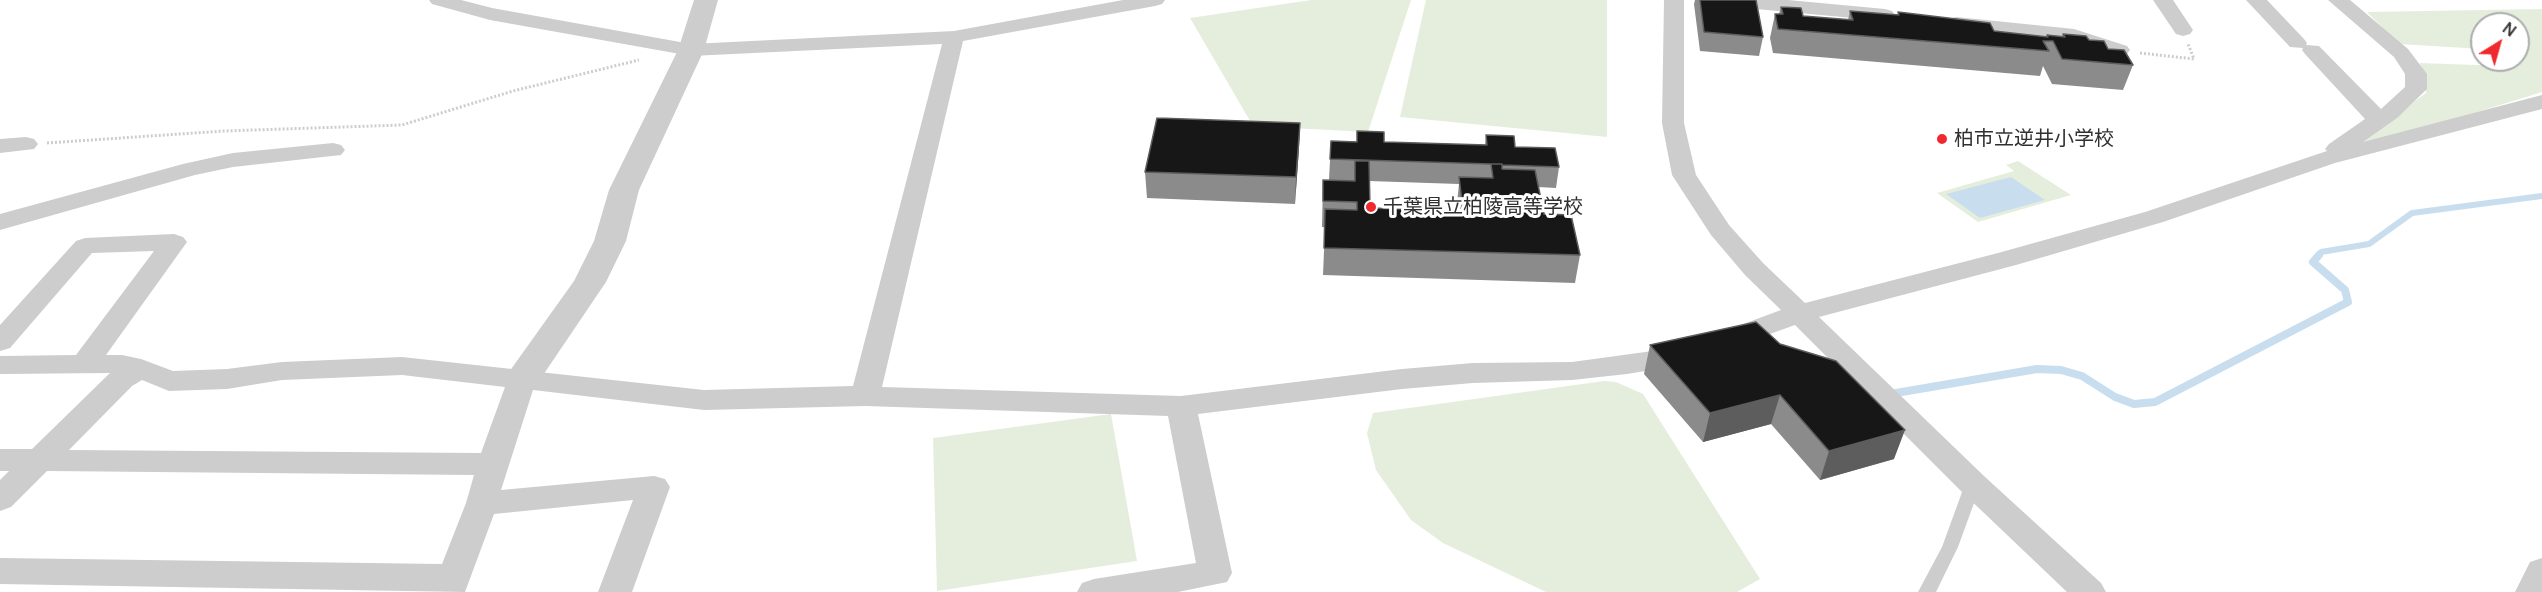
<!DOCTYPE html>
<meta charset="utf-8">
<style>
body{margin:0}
#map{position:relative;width:2542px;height:592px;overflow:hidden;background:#fff;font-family:Manrope,sans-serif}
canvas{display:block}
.north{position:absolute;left:2470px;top:12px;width:60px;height:60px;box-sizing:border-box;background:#fff;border:2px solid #acacac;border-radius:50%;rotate:37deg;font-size:16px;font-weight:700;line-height:24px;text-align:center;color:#303030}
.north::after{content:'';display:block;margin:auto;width:21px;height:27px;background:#f0292e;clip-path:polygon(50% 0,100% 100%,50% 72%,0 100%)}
</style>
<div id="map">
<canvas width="2542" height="592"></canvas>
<div class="north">N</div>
</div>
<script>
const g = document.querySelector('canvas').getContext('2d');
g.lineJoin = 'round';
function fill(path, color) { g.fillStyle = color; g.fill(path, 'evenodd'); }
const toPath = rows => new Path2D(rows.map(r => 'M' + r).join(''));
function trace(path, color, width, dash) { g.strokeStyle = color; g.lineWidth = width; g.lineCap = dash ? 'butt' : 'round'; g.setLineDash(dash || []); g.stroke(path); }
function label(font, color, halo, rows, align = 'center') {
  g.font = font + ' Manrope,"Noto Sans JP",sans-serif'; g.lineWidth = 6; g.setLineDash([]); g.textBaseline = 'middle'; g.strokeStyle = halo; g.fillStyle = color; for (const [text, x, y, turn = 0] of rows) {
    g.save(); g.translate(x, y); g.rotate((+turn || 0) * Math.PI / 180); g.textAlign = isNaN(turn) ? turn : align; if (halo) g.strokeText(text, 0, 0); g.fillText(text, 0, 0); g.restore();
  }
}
fill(toPath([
 [1311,0,1411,0,1368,132,1253,126,1190,18],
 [1426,0,1607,0,1607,137,1400,117],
 [2542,9,2542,92,2403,135,2357,144,2426,93,2420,63,2503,66,2498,60,2518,60,2518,24,2482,24,2482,49,2399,44,2367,12],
 [2018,161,2071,195,1978,222,1937,193,2014,171,2006,165],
 [1604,381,1616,382,1643,394,1760,579,1737,592,1546,592,1443,543,1411,520,1376,470,1367,433,1373,413],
 [1111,414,1137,561,937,591,933,438]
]), '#e5eedd');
fill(toPath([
 [2011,177,2045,200,1980,218,1946,194]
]), '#c8deee');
trace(toPath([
 [2318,256,2321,252,2369,244,2412,213,2542,196]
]), '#c8deee', 6);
trace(toPath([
 [1890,394,2037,369,2061,370,2082,376,2115,397,2134,404,2155,402,2348,302,2345,290,2313,262,2319,255]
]), '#c8deee', 8);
trace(toPath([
 [2140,53,2194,59,2188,44],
 [47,143,224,131,402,125,513,91,639,60]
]), '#cdcdcd', 3, [2, 2]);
fill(toPath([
 [1973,478,1979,480,1981,484,1958,547,1936,592,1918,592,1942,547,1965,484,1967,480,1973,478]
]), '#cdcdcd');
fill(toPath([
 [429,0,461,0,492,8,691,44,954,31,1123,0,1165,0,1162,4,1155,6,963,41,882,387,1181,396,1402,369,1473,363,1572,362,1682,347,1692,349,1696,356,1692,363,1682,365,1627,374,1572,380,1473,383,1402,389,1198,414,1232,573,1227,582,1178,592,1077,592,1082,583,1094,579,1196,563,1168,416,865,406,704,410,533,390,501,490,654,476,665,479,670,487,632,592,598,592,633,500,494,514,465,592,0,584,0,558,442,564,466,503,474,475,47,471,11,507,0,511,0,480,9,471,0,471,0,449,32,449,110,373,0,374,0,356,76,355,154,251,92,253,10,348,0,351,0,325,76,241,85,238,174,234,183,237,187,242,106,355,122,355,141,359,173,371,227,369,282,362,402,357,704,390,853,386,942,44,691,56,490,20,432,4,429,0],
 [402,375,505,387,481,453,69,450,132,386,142,380,169,391,227,389,282,380,402,375],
 [1664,0,1684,0,1684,123,1696,175,1729,225,1763,263,1805,303,1998,253,2145,212,2327,151,2325,149,2329,144,2365,119,2305,54,2302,50,2303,48,2290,47,2246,0,2267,0,2304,39,2307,43,2306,45,2319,46,2381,109,2405,87,2405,74,2394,57,2328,0,2350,0,2408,49,2427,74,2427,89,2397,118,2363,142,2542,95,2542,109,2335,163,2163,222,2016,265,1819,317,1984,476,2101,583,2106,592,2067,592,1962,492,1795,325,1739,345,1729,348,1719,345,1715,339,1719,333,1781,310,1745,275,1711,235,1672,175,1662,123,1664,0],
 [1714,0,1788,0,1885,9,1892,11,1895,15,1892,19,1885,21,1724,6,1717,4,1714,0],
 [2153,0,2173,0,2193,30,2190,34,2183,36,2176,34,2153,0],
 [1956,17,2074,29,2127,46,2130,50,2127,54,2120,56,2071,41,1949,27,1946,23,1949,19,1956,17],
 [26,137,34,139,38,144,34,149,0,153,0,139,26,137],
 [333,143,341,145,345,150,341,155,233,167,195,175,0,230,0,214,183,164,233,153,333,143],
 [2542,558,2542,592,2515,592,2530,562,2542,558]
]), '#cdcdcd');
fill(toPath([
 [694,0,718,0,704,50,639,190,626,241,606,282,535,387,522,391,509,387,504,379,574,281,594,241,609,190,678,50,694,0]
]), '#cdcdcd');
fill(toPath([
 [1695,0,1756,0,1763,37,1759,56,1700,51,1694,4],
 [1781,7,1803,16,1848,20,1850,11,1898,15,1898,12,1994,31,2046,37,2047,35,2062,36,2063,34,2089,40,2108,49,2133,65,2123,90,2052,84,2043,66,2040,76,1773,53,1770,38,1775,14,1779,14],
 [1300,123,1299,148,1295,204,1147,198,1145,172],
 [1486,135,1515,147,1559,167,1556,188,1538,187,1544,214,1580,255,1575,283,1323,275,1325,227,1322,227,1323,180,1354,181,1329,180,1331,141,1384,142,1485,145],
 [1369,181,1459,184,1457,203,1458,210,1370,208],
 [1756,322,1894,459,1820,480,1771,424,1703,442,1644,374,1650,345]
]), '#8b8b8b');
fill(toPath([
 [1300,123,1299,148,1295,204,1296,177],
 [1780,395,1771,424,1703,442,1710,413],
 [1905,430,1894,459,1820,480,1829,451]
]), '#5d5d5d');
const building = toPath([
 [1700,0,1756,0,1763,37,1704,32,1700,0],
 [1781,7,1801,8,1803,16,1853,20,1850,11,1899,15,1898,12,1990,23,1994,31,2048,37,2047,35,2065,37,2063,34,2086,36,2089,40,2104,41,2108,49,2124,50,2133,65,2062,59,2053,41,2043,41,2049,51,1778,29,1775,14,1783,14,1781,7],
 [1157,118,1300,123,1296,177,1145,172,1157,118],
 [1357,131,1384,132,1384,142,1487,145,1486,135,1514,136,1515,147,1555,148,1559,167,1502,165,1502,164,1491,164,1330,159,1331,141,1357,142,1357,131],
 [1355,161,1369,161,1370,208,1496,212,1495,202,1462,201,1459,177,1493,178,1491,164,1502,164,1502,169,1535,170,1544,214,1571,215,1580,255,1324,248,1325,209,1357,210,1357,202,1323,201,1323,180,1355,181,1355,161],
 [1756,322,1780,344,1836,361,1905,430,1829,451,1780,395,1710,413,1650,345,1756,322]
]);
fill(building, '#171717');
trace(building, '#5d5d5d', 1.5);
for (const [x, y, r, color] of [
 [1942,139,6,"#f0292e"],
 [1371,207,6,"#f0292e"]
]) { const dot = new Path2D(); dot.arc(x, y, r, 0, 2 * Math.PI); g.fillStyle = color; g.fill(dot); trace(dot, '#fff', 2); }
label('20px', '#303030', '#fff', [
 ["柏市立逆井小学校",1954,139],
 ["千葉県立柏陵高等学校",1383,207]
], 'left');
</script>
